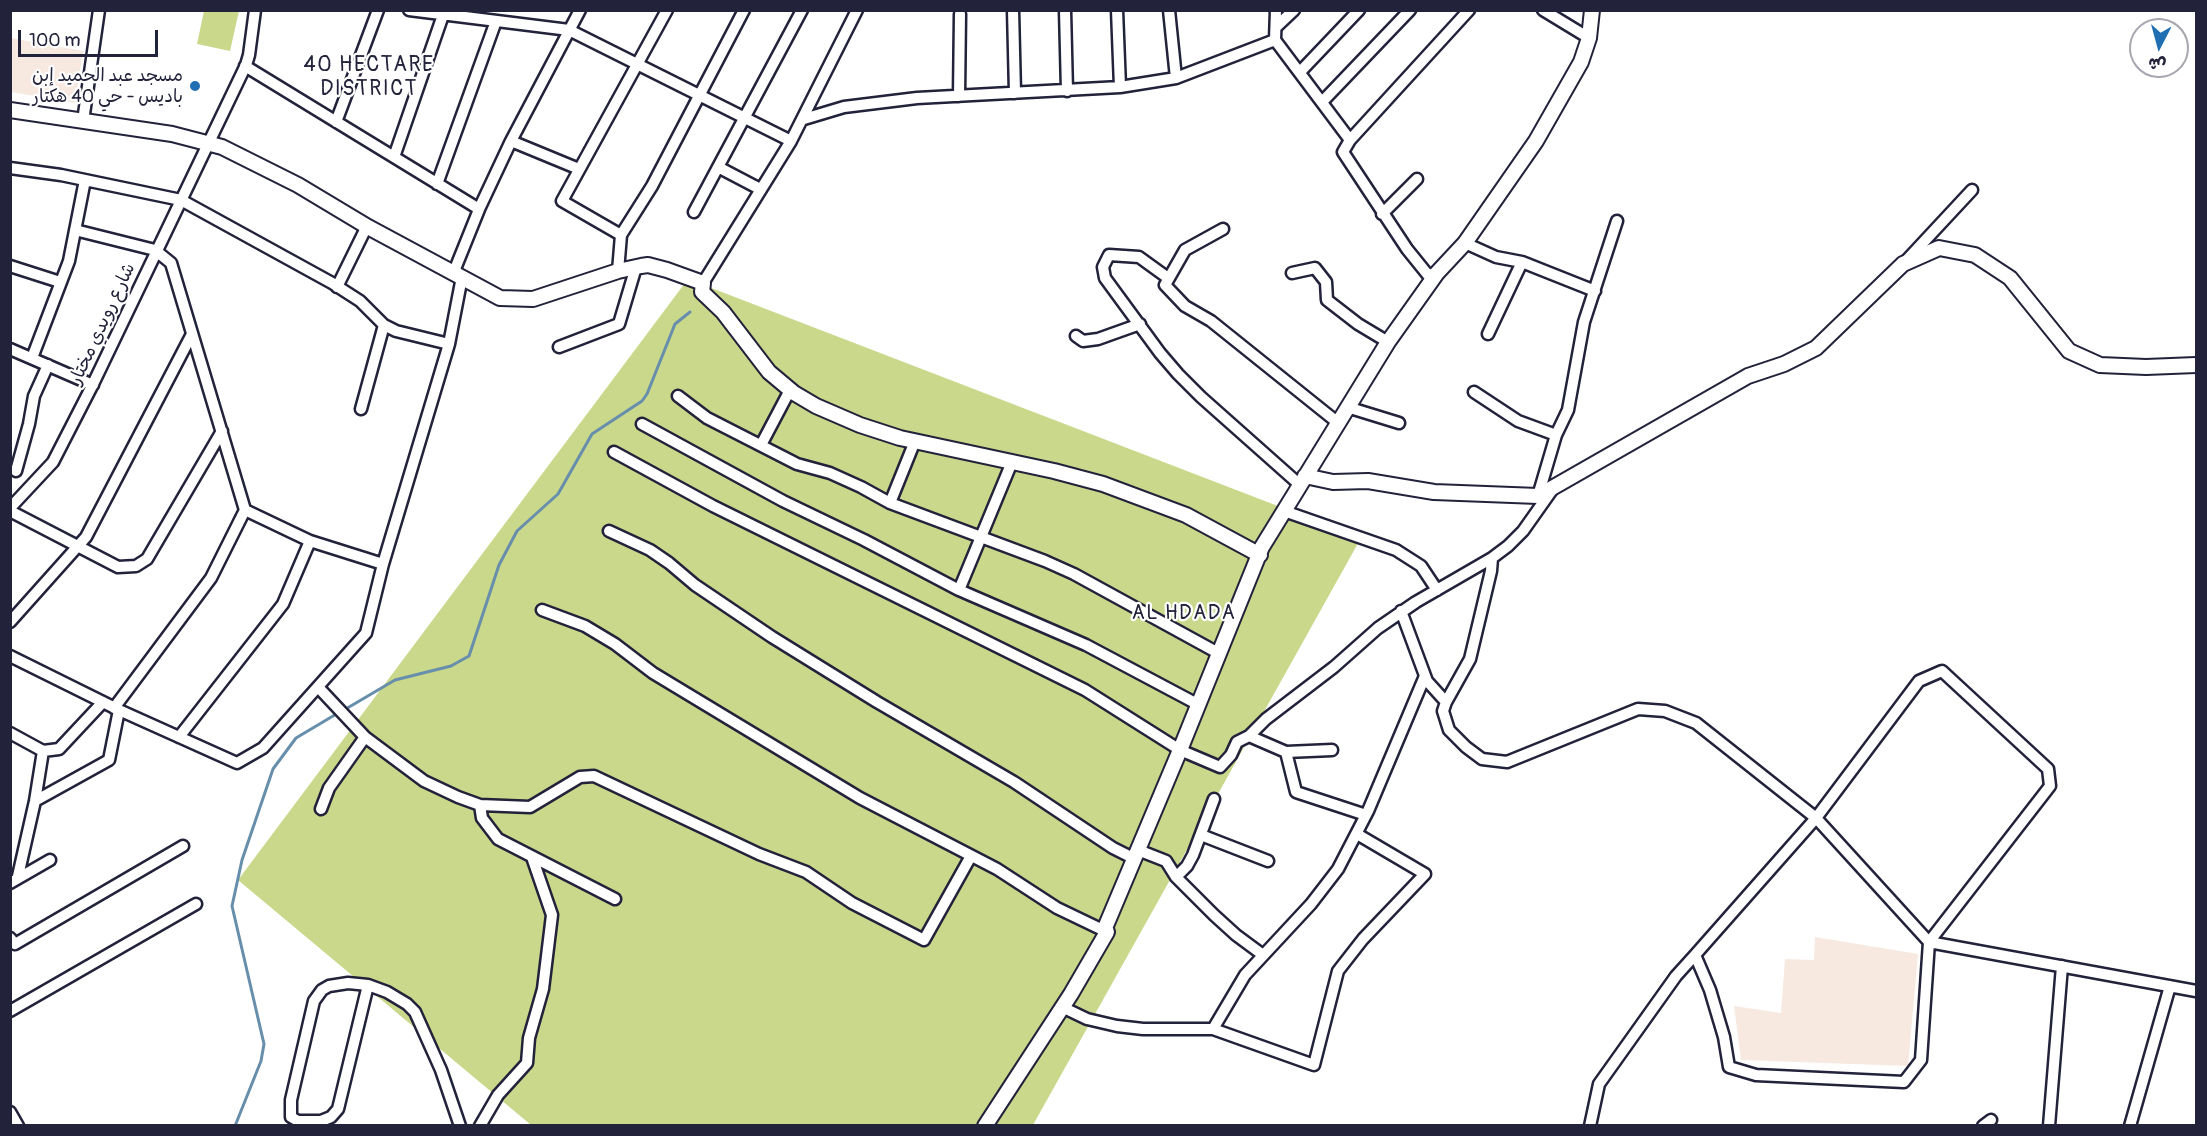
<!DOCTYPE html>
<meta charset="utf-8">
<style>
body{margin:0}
#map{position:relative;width:2207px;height:1136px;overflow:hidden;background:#fff;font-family:Pangolin,"Playpen Sans Arabic",sans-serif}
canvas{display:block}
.frame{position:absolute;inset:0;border:12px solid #22223b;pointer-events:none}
.north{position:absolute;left:2129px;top:18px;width:60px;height:60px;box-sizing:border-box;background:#fff;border:2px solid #a7a7b1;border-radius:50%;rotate:186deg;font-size:16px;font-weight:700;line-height:24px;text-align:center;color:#22223b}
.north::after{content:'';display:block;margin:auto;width:21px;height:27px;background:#1f6fb2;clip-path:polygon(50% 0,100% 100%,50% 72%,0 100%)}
.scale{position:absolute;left:18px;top:30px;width:140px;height:27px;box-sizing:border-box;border:3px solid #22223b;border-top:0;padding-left:8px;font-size:18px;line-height:21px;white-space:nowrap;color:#22223b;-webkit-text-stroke:4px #fff;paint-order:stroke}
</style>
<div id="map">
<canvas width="2207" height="1136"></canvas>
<div class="frame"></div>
<div class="north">ش</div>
<div class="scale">100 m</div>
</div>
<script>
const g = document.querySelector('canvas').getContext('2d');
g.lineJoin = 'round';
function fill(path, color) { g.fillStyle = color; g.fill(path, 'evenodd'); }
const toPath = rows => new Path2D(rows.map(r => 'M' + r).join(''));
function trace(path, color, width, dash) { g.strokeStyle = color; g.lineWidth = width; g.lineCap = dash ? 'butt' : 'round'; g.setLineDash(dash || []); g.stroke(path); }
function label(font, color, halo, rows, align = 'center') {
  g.font = font + ' Pangolin,"Playpen Sans Arabic",sans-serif'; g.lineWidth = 4.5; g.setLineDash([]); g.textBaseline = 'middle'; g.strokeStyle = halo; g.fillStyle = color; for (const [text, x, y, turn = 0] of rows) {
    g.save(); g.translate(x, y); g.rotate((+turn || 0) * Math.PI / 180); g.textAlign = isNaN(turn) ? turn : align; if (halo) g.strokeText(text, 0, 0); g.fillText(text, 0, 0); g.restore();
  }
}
fill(toPath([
 [11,38,83,51,75,103,11,92],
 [1815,937,1918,954,1908,1066,1741,1060,1734,1006,1781,1013,1785,959,1814,960]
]), '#f7e9e0');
fill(toPath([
 [204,11,239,11,230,51,197,44],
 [688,279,1361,538,1033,1125,531,1125,238,880]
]), '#cad88c');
trace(toPath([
 [344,710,395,680,451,666,469,656,499,565,517,531,558,494,592,434,642,401,647,394,675,324,690,312],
 [235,1126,261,1061,264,1044,232,906,242,860,273,769,296,738,338,713]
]), '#678eab', 3);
const street = toPath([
 [409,10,569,30,791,141],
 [1013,10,1015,93],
 [1065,10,1067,91],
 [1117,10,1120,87],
 [1169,10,1176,78],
 [1276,10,1275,40,1350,140,1343,152,1407,249,1428,275,1437,273],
 [1543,10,1589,38],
 [1276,27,1294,10],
 [245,66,479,209],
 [1300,72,1359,10],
 [959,96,960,14],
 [1322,102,1410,10],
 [804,119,844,107,917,98,1120,87,1176,78,1275,40],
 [83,121,99,10],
 [336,122,378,10],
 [1350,140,1469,10],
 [511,141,579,169],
 [394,157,443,15],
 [718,167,760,189],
 [10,168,61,175,181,200,332,283,360,301,384,325,396,331,449,344],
 [437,184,496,21],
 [694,212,802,10],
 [1382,214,1417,179],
 [1223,229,1185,250,1165,285,1185,306,1211,321,1337,422],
 [75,230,155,250,171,263,245,510,310,541,383,564],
 [621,235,562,201,667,10],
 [1465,243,1496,257,1522,262,1595,291],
 [1905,262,1972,190],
 [10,266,60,282],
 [618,271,621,235,652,186,744,10],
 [1292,273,1315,268,1326,282,1327,300,1358,324,1388,342],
 [453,274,480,207,511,141,580,10],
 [1168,278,1139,257,1109,255,1103,267,1105,278,1160,353,1178,374,1201,397,1300,485],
 [703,283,791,141,857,10],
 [337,287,367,226],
 [1488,334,1522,262],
 [1076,336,1083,341,1098,339,1140,324],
 [559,347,619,324,636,267],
 [10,349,93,385],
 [32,358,69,261,85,180],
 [1474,392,1518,421,1556,435],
 [678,396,707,418,797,464,830,473,861,487,890,503,1045,561,1074,574,1220,654],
 [1347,407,1399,423],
 [361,409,384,325],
 [642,424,783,501,864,540,959,590,1086,645,1199,705],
 [761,445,790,390],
 [614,452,713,506,1085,690,1180,750,1220,767,1231,755,1237,742,1249,736,1266,719,1334,667,1378,628,1416,602,1492,558,1508,546,1523,531,1552,490],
 [16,471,29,424,34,396,48,365],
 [1538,496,1556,435,1568,410,1584,322,1617,221],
 [890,503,915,441],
 [10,508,53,462,93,384,246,65,249,55,255,10],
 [10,511,118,567,136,566,147,559,222,431],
 [1284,511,1396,550,1421,566,1437,590],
 [609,531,650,550,669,563,695,585,772,637,877,702,1014,782,1113,848,1135,859],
 [1492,558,1491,571,1470,659,1446,702,1443,711,1449,730,1466,747,1482,759,1507,762,1638,709,1665,711,1696,723,1816,818,1929,942,2196,991],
 [959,590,1012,462],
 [542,610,585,626,615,644,653,673,860,798,997,869,1057,908,1107,932],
 [1401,611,1427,681,1446,702],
 [10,622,86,537,192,334],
 [10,656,119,710,237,763,263,748,366,633,383,564,449,344,462,277],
 [318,687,365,737,424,781,458,797,480,805,530,807,580,777,594,776,759,854,806,872,852,903,924,940,971,856],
 [114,708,211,578,245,510],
 [10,733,43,751,59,749,103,702],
 [1249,736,1286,752,1296,792,1366,815],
 [179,737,283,604,310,541],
 [1286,752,1332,750],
 [35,801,109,760,119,710],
 [480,805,482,818,498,839,615,899],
 [321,809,329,788,365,737],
 [1201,835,1268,861],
 [1138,850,1166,861,1176,877,1214,915,1236,935,1263,955],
 [18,876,35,801,43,751],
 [1176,877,1187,866,1193,855,1214,799],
 [10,883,50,860],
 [10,938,15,944,183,846],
 [368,985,338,1109,331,1117,321,1121,298,1121,291,1117,291,1100,314,1001,322,990,329,986,348,983,368,985,387,992,407,1004,415,1012,441,1070,460,1126],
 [1062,1007,1087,1019,1117,1026,1143,1029,1213,1029,1314,1065,1338,971,1363,939,1425,874,1357,834],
 [10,1011,196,904],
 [1213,1029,1245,975,1311,904,1338,869,1368,811,1425,676],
 [10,1112,18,1126],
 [480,1126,498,1095,527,1063,529,1038,543,989,552,915,532,857],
 [1590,1126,1599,1084,1676,976,1695,955,1816,818,1919,681,1942,671,2048,769,2050,786,1929,942,1921,1060,1904,1082,1756,1075,1729,1067,1724,1037,1710,990,1695,955],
 [1983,1126,1991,1120],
 [2049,1126,2062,966],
 [2130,1126,2170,986]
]);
const secondary = toPath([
 [10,110,172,134,222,147,298,185,368,227,500,298,533,299,618,271,641,266,648,265,667,270,703,283,702,292,723,312,769,372,794,393,816,406,860,425,900,438,1054,471,1103,484,1186,515,1260,555],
 [1305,476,1333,482,1368,481,1434,492,1538,496,1748,376,1784,364,1816,348,1903,264,1939,248,1975,255,2010,278,2069,351,2100,365,2146,367,2196,365],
 [985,1126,1071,994,1107,932,1105,928,1180,750,1262,547,1388,342,1437,273,1465,243,1536,141,1581,62,1589,38,1592,10]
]);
trace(street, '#22223b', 15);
trace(secondary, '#22223b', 18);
trace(street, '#fff', 10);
trace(secondary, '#fff', 14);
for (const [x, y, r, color] of [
 [195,86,6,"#1f6fb2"]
]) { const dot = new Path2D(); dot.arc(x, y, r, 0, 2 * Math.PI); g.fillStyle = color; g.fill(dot); trace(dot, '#fff', 2); }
label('18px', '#22223b', '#fff', [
 ["مسجد عبد الحميد إبن",183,76],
 ["باديس - حي 40 هكتار",183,97]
], 'right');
label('18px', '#22223b', '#fff', [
 ["شارع رويدي مختار",103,324,-65]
]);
g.letterSpacing = '1.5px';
label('20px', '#22223b', '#fff', [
 ["AL HDADA",1184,614]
]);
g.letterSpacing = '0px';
g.letterSpacing = '1.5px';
label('21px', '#22223b', '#fff', [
 ["40 HECTARE",369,66],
 ["DISTRICT",369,90]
]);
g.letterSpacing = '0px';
</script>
